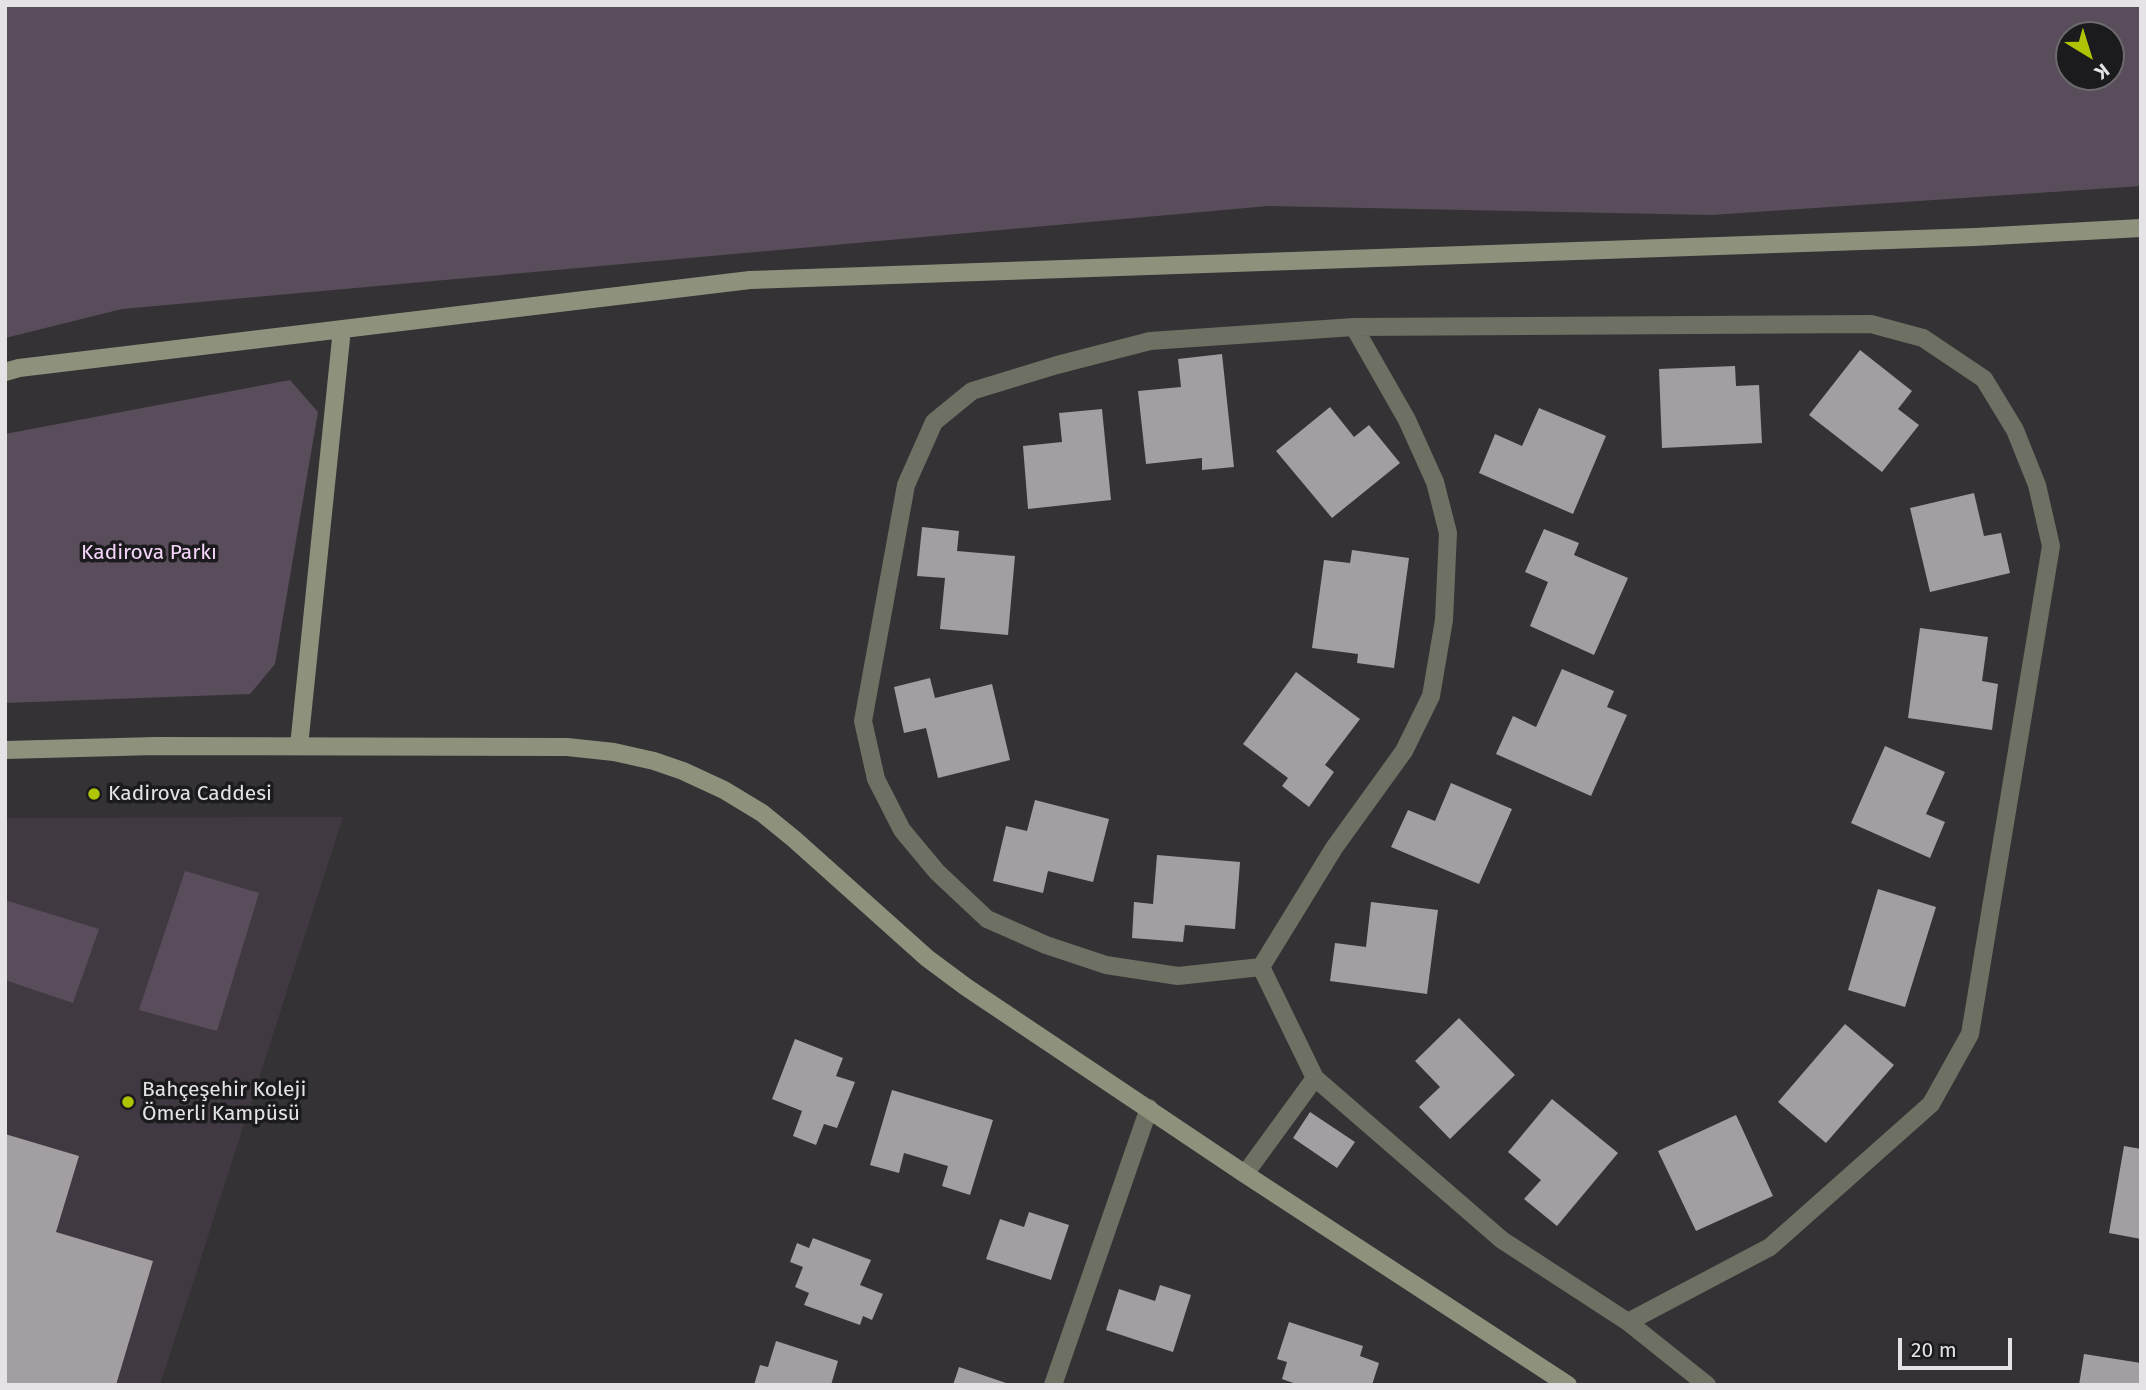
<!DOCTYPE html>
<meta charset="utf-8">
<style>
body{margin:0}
#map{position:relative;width:2146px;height:1390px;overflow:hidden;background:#353235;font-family:"Fira Sans",sans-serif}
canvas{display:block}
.frame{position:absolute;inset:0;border:7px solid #e5e3e6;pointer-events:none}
.north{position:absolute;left:2055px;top:21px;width:70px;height:70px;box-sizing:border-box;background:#1b1a1c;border:2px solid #6c6a6d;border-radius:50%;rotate:142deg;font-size:19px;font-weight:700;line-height:28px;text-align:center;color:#e5e3e6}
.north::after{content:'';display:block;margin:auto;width:24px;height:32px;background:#afc503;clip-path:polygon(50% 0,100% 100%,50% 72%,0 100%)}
.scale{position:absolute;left:1898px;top:1338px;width:114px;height:32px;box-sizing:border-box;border:4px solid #e5e3e6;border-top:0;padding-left:9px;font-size:21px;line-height:24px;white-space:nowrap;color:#e5e3e6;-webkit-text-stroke:5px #1b1a1c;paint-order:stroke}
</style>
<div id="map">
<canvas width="2146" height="1390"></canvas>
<div class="frame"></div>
<div class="north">K</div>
<div class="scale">20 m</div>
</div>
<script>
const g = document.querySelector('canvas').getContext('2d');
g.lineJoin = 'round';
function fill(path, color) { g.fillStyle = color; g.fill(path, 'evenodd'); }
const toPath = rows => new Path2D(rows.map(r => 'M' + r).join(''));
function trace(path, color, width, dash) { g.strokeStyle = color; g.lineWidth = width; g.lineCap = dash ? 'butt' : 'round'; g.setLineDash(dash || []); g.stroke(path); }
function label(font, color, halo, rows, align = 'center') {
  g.font = font + ' "Fira Sans",sans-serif'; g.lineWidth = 7; g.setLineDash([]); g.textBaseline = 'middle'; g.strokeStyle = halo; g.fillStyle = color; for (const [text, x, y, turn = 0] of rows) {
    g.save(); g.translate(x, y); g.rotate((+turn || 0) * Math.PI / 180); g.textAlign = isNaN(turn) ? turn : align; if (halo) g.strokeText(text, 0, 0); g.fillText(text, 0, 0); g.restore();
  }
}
fill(toPath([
 [343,817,160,1385,5,1385,5,818]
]), '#413942');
fill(toPath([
 [5,5,2141,5,2141,186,1711,215,1268,206,122,309,5,338],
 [2069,35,2111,35,2111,77,2069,77],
 [290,380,318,412,275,664,250,694,5,703,5,434],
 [185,871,259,893,217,1031,139,1010],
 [5,900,99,929,73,1003,5,980]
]), '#594d5b');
fill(toPath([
 [1860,350,1912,391,1898,409,1919,425,1882,472,1809,415],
 [1222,354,1234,467,1202,470,1202,458,1146,464,1138,391,1181,387,1178,359],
 [1735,366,1736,386,1759,385,1762,443,1662,448,1659,369],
 [1330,407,1354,437,1369,425,1400,463,1332,518,1276,451],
 [1539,408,1606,436,1573,514,1479,473,1495,434,1522,446],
 [1102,409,1111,500,1028,509,1023,446,1062,442,1059,413],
 [1974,493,1984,536,2001,533,2010,573,1930,592,1910,508],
 [922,527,959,531,957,551,1015,556,1008,635,940,629,945,578,917,576],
 [1544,529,1579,543,1574,555,1628,578,1594,655,1530,626,1548,582,1525,572],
 [1352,550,1409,558,1394,668,1357,663,1358,654,1312,648,1324,560,1350,563],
 [1920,628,1988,637,1982,681,1998,684,1992,730,1908,718],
 [1562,669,1614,691,1607,707,1627,715,1591,796,1496,754,1513,716,1536,727],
 [1296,672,1360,719,1325,765,1334,772,1309,807,1282,786,1288,778,1243,744],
 [930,678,935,698,992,684,1010,760,938,778,926,728,904,733,894,687],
 [1885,746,1945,772,1926,814,1945,822,1930,858,1851,823],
 [1451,783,1512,809,1479,884,1391,847,1408,810,1435,821],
 [1035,800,1109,819,1093,882,1048,871,1043,893,993,881,1006,826,1027,831],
 [1157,855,1240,862,1235,929,1185,925,1183,942,1132,938,1134,902,1153,904],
 [1878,889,1936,907,1905,1007,1848,990],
 [1371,902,1438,910,1427,994,1330,981,1335,943,1366,947],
 [1459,1018,1515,1075,1450,1139,1419,1107,1440,1087,1415,1061],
 [1845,1024,1894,1065,1826,1143,1778,1102],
 [795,1039,843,1058,836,1076,855,1082,837,1128,824,1124,816,1145,793,1136,802,1111,772,1099],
 [892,1090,993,1120,970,1195,942,1186,948,1166,904,1153,899,1173,870,1165],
 [1552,1099,1618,1153,1557,1226,1524,1199,1541,1180,1508,1152],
 [1310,1112,1355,1142,1337,1168,1293,1138],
 [1736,1115,1773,1196,1696,1231,1658,1151],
 [5,1134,79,1156,56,1232,153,1261,116,1385,5,1385],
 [2124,1146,2141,1149,2141,1239,2109,1233],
 [1029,1212,1069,1225,1051,1280,986,1259,1000,1219,1024,1227],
 [813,1238,871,1260,860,1285,883,1294,872,1320,863,1316,860,1325,804,1305,809,1293,795,1287,803,1267,790,1262,797,1243,809,1248],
 [1160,1285,1191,1295,1173,1352,1106,1330,1119,1289,1155,1301],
 [1289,1322,1363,1346,1360,1356,1379,1363,1372,1385,1299,1385,1282,1379,1287,1362,1277,1359],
 [776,1341,838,1361,831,1385,754,1385,760,1365,768,1367],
 [2084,1354,2141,1363,2141,1385,2079,1385],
 [959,1367,1009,1384,1009,1385,953,1385]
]), '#a29ea2');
trace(toPath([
 [1261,967,1178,976,1106,965,1046,945,987,919,937,872,902,830,876,779,863,721,906,485,934,422,972,391,1057,365,1150,341,1354,327,1871,324,1923,338,1984,379,2015,430,2037,485,2051,546,1970,1034,1931,1104,1770,1247,1628,1322],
 [1261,967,1334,848,1404,751,1431,696,1444,620,1448,533,1435,482,1407,420,1354,327],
 [1261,967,1315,1078,1502,1240,1628,1322,1707,1385],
 [1245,1174,1315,1078],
 [1053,1385,1149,1108]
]), '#6d7063', 18);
trace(toPath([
 [5,372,19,368,750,280,1975,237,2141,228],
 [299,746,342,329],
 [5,750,156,746,567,747,614,752,654,761,683,771,724,790,762,813,794,839,927,958,966,987,1245,1174,1568,1385]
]), '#8e927d', 18);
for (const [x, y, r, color] of [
 [94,794,7,"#afc503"],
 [128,1102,7,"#afc503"]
]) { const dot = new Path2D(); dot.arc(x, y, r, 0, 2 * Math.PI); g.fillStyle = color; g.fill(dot); trace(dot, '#1b1a1c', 2.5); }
label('21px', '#f6d5fa', '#1b1a1c', [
 ["Kadirova Parkı",149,553]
]);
label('21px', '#e5e3e6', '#1b1a1c', [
 ["Kadirova Caddesi",108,794],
 ["Bahçeşehir Koleji",142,1090],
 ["Ömerli Kampüsü",142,1114]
], 'left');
</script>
